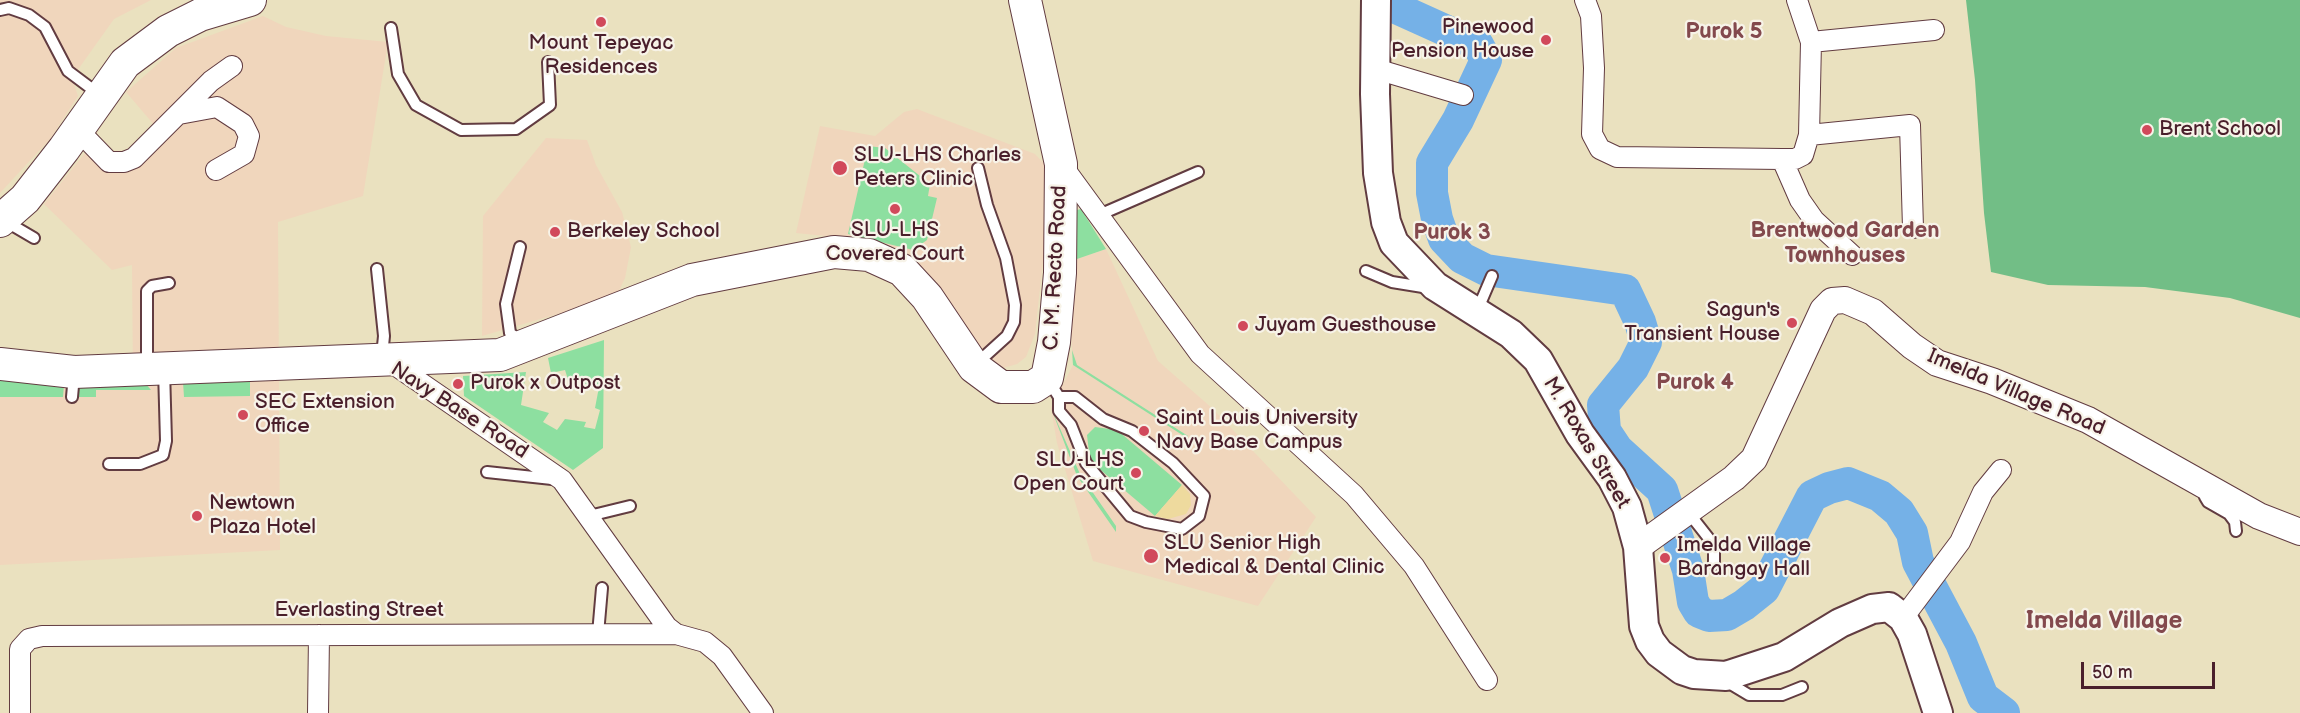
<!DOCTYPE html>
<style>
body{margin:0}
#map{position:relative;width:2300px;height:713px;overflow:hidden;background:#eae1bf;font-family:"Balsamiq Sans",sans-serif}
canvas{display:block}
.scale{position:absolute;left:2081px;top:662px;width:134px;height:27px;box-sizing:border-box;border:3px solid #4a1f2b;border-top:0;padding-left:8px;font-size:18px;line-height:21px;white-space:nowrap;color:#4a1f2b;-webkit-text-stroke:4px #f7f3e8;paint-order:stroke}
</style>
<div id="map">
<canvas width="2300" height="713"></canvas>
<div class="scale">50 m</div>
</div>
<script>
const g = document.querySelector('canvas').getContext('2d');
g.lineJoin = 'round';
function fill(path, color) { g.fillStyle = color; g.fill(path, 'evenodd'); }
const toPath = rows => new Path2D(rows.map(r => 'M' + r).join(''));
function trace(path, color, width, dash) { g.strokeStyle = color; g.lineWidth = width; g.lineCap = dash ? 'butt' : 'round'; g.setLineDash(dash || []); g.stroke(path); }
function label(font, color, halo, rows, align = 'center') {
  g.font = font + ' "Balsamiq Sans",sans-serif'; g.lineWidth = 4.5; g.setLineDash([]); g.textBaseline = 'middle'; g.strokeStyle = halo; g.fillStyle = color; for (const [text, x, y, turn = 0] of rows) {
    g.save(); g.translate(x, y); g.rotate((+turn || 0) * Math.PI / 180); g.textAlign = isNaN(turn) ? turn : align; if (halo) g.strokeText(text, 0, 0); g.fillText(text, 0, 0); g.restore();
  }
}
fill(toPath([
 [0,0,151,0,114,19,72,78,78,96,50,139,0,193],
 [263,16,286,27,326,36,388,42,363,196,278,222,280,550,0,565,0,378,133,380,132,265,112,270,44,204,89,148,105,164,161,133,126,92,176,48],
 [917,109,1035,154,1048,168,1046,233,1035,334,1026,357,1017,364,1003,368,985,355,943,292,914,258,845,238,796,233,820,126,875,136,904,112],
 [546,138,587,140,596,165,622,212,631,247,625,278,616,297,482,336,483,216],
 [1106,249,1158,361,1212,408,1316,517,1258,606,1093,561,1057,443,1051,408,1073,365,1069,299,1074,260]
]), '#f0d6bc');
fill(toPath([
 [868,146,885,148,930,184,928,196,937,198,927,240,913,250,848,234],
 [1081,209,1106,249,1077,259,1073,211],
 [604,340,603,448,573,470,464,396,463,376,526,372,521,405,549,413,543,422,557,430,565,419,586,422,584,427,595,429,600,410,595,408,599,387,585,384,582,391,571,389,565,370,551,373,548,358],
 [1072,350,1077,365,1188,436,1187,438,1073,365],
 [0,379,64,385,63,397,0,397],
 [250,381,250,396,184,397,183,382],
 [145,383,151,390,96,390,96,397,77,397,76,385],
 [1051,408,1080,474,1116,526,1116,532,1077,476],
 [1095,427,1117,430,1182,485,1155,516,1090,461,1087,435]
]), '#8ddfa0');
fill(toPath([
 [1966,0,2300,0,2300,318,2230,298,2145,287,2048,285,1991,272,1984,213,1975,80]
]), '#72be86');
fill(toPath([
 [1182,485,1190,494,1191,505,1186,514,1168,519,1155,516]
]), '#eeda9e');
trace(toPath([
 [1387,0,1396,8,1478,45,1486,60,1458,120,1432,163,1432,193,1437,219,1444,239,1462,258,1486,270,1625,290,1640,322,1646,342,1633,368,1603,405,1605,431,1617,449,1662,490,1688,570,1693,602,1699,612,1709,616,1727,615,1744,605,1764,589,1812,496,1829,488,1848,483,1880,496,1899,512,1912,533,1918,562,1961,643,1983,697,2004,713]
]), '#75b1e7', 32);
const service = toPath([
 [0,10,9,8,29,15,45,27,68,71,100,95],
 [391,28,398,74,416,105,461,130,516,129,550,105,548,62],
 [1099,215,1198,172],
 [5,221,34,238],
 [520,247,506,304,510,333,522,342],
 [377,269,384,336,382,356],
 [1366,271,1392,282,1429,288],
 [1477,311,1492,276],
 [975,365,1007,336,1014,322,1015,305,1006,258,987,205,978,168],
 [147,366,147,291,152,286,169,283],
 [1048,380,1059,397,1059,411,1071,425,1086,463,1130,516,1146,522,1182,529,1199,516,1204,496,1173,463,1132,431,1103,419,1075,397,1059,397],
 [72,397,74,375],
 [109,464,140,464,163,455,166,441,164,369],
 [487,472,552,479],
 [2205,497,2208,502,2229,514,2235,522,2236,531],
 [1688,512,1714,545,1714,565],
 [589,516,630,506],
 [598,634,602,588],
 [1724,680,1749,695,1782,695,1802,687]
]);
const minor = toPath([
 [1585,0,1591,16,1594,68,1592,134,1600,149,1617,157,1782,159,1795,159,1803,155,1809,135,1811,42,1797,0],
 [1811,42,1934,30],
 [1376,69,1463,95],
 [179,114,217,107,243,124,249,136,244,154,216,170],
 [78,130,109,162,124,162,134,158,211,81,232,66],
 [1809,135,1910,125,1913,228],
 [1782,159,1800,200,1814,220,1852,255],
 [1061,164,1200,354,1354,495,1414,566,1487,680],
 [389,361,562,480,667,627,676,634,705,642,722,656,763,713],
 [1903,618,1960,542,1983,492,2001,470],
 [20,713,20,649,29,639,42,636,676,634],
 [318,713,319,635]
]);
const tertiary = toPath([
 [1638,547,1734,478,1754,459,1823,310,1832,301,1845,300,1873,312,1912,346,1937,363,1992,381,2088,420,2259,516,2300,532]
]);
const secondary = toPath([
 [1376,0,1375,94,1378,173,1386,222,1394,243,1435,286,1511,334,1538,360,1580,434,1612,478,1627,507,1638,547,1644,626,1650,641,1659,653,1682,670,1694,674,1726,676,1784,657,1840,623,1872,609,1889,607,1903,618,1912,634,1938,713]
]);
const primary = toPath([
 [0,221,25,199,64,149,125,63,168,31,200,15,250,0],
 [0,364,74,372,500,355,692,280,834,252,869,255,902,270,927,297,974,367,1001,387,1033,387,1047,378,1054,342,1060,273,1061,164,1025,0]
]);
trace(service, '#623c41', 14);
trace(minor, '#623c41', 22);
trace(tertiary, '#623c41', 28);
trace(secondary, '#623c41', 32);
trace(primary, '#623c41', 34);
trace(service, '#fff', 10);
trace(minor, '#fff', 20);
trace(tertiary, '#fff', 26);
trace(secondary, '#fff', 28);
trace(primary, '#fff', 32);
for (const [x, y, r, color] of [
 [601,22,6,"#d1495b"],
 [1546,40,6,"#d1495b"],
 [2147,130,6,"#d1495b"],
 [840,168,8,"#d1495b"],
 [895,209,6,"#d1495b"],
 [555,232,6,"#d1495b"],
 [1792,323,6,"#d1495b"],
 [1243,326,6,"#d1495b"],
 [458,384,6,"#d1495b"],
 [243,415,6,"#d1495b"],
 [1144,431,6,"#d1495b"],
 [1136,473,6,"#d1495b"],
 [197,516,6,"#d1495b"],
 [1151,556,8,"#d1495b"],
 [1665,558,6,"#d1495b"]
]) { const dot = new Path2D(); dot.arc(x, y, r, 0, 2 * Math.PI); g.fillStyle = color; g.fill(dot); trace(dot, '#f7f3e8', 2); }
label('21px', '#4a1f2b', '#f7f3e8', [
 ["Pinewood",1534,28,"right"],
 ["Pension House",1534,52,"right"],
 ["Mount Tepeyac",601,44,"center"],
 ["Residences",601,68,"center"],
 ["Brent School",2159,130],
 ["SLU-LHS Charles",854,156],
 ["Peters Clinic",854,180],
 ["SLU-LHS",895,231,"center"],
 ["Covered Court",895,255,"center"],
 ["Berkeley School",567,232],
 ["Sagun's",1780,311,"right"],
 ["Transient House",1780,335,"right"],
 ["Juyam Guesthouse",1255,326],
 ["Purok x Outpost",470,384],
 ["SEC Extension",255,403],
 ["Office",255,427],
 ["Saint Louis University",1156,419],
 ["Navy Base Campus",1156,443],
 ["SLU-LHS",1124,461,"right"],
 ["Open Court",1124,485,"right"],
 ["Newtown",209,504],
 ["Plaza Hotel",209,528],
 ["SLU Senior High",1164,544],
 ["Medical & Dental Clinic",1164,568],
 ["Imelda Village",1677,546],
 ["Barangay Hall",1677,570]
], 'left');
label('21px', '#4a1f2b', '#f7f3e8', [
 ["C. M. Recto Road",1056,268,-87],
 ["Imelda Village Road",2016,393,23],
 ["Navy Base Road",459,411,33],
 ["M. Roxas Street",1586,443,59],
 ["Everlasting Street",359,611]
]);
label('bold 22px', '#83494d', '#f7f3e8', [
 ["Purok 5",1724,32],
 ["Brentwood Garden",1845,231],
 ["Townhouses",1845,256],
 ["Purok 3",1452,233],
 ["Purok 4",1695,383]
]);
label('bold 24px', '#83494d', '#f7f3e8', [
 ["Imelda Village",2104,622]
]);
</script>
